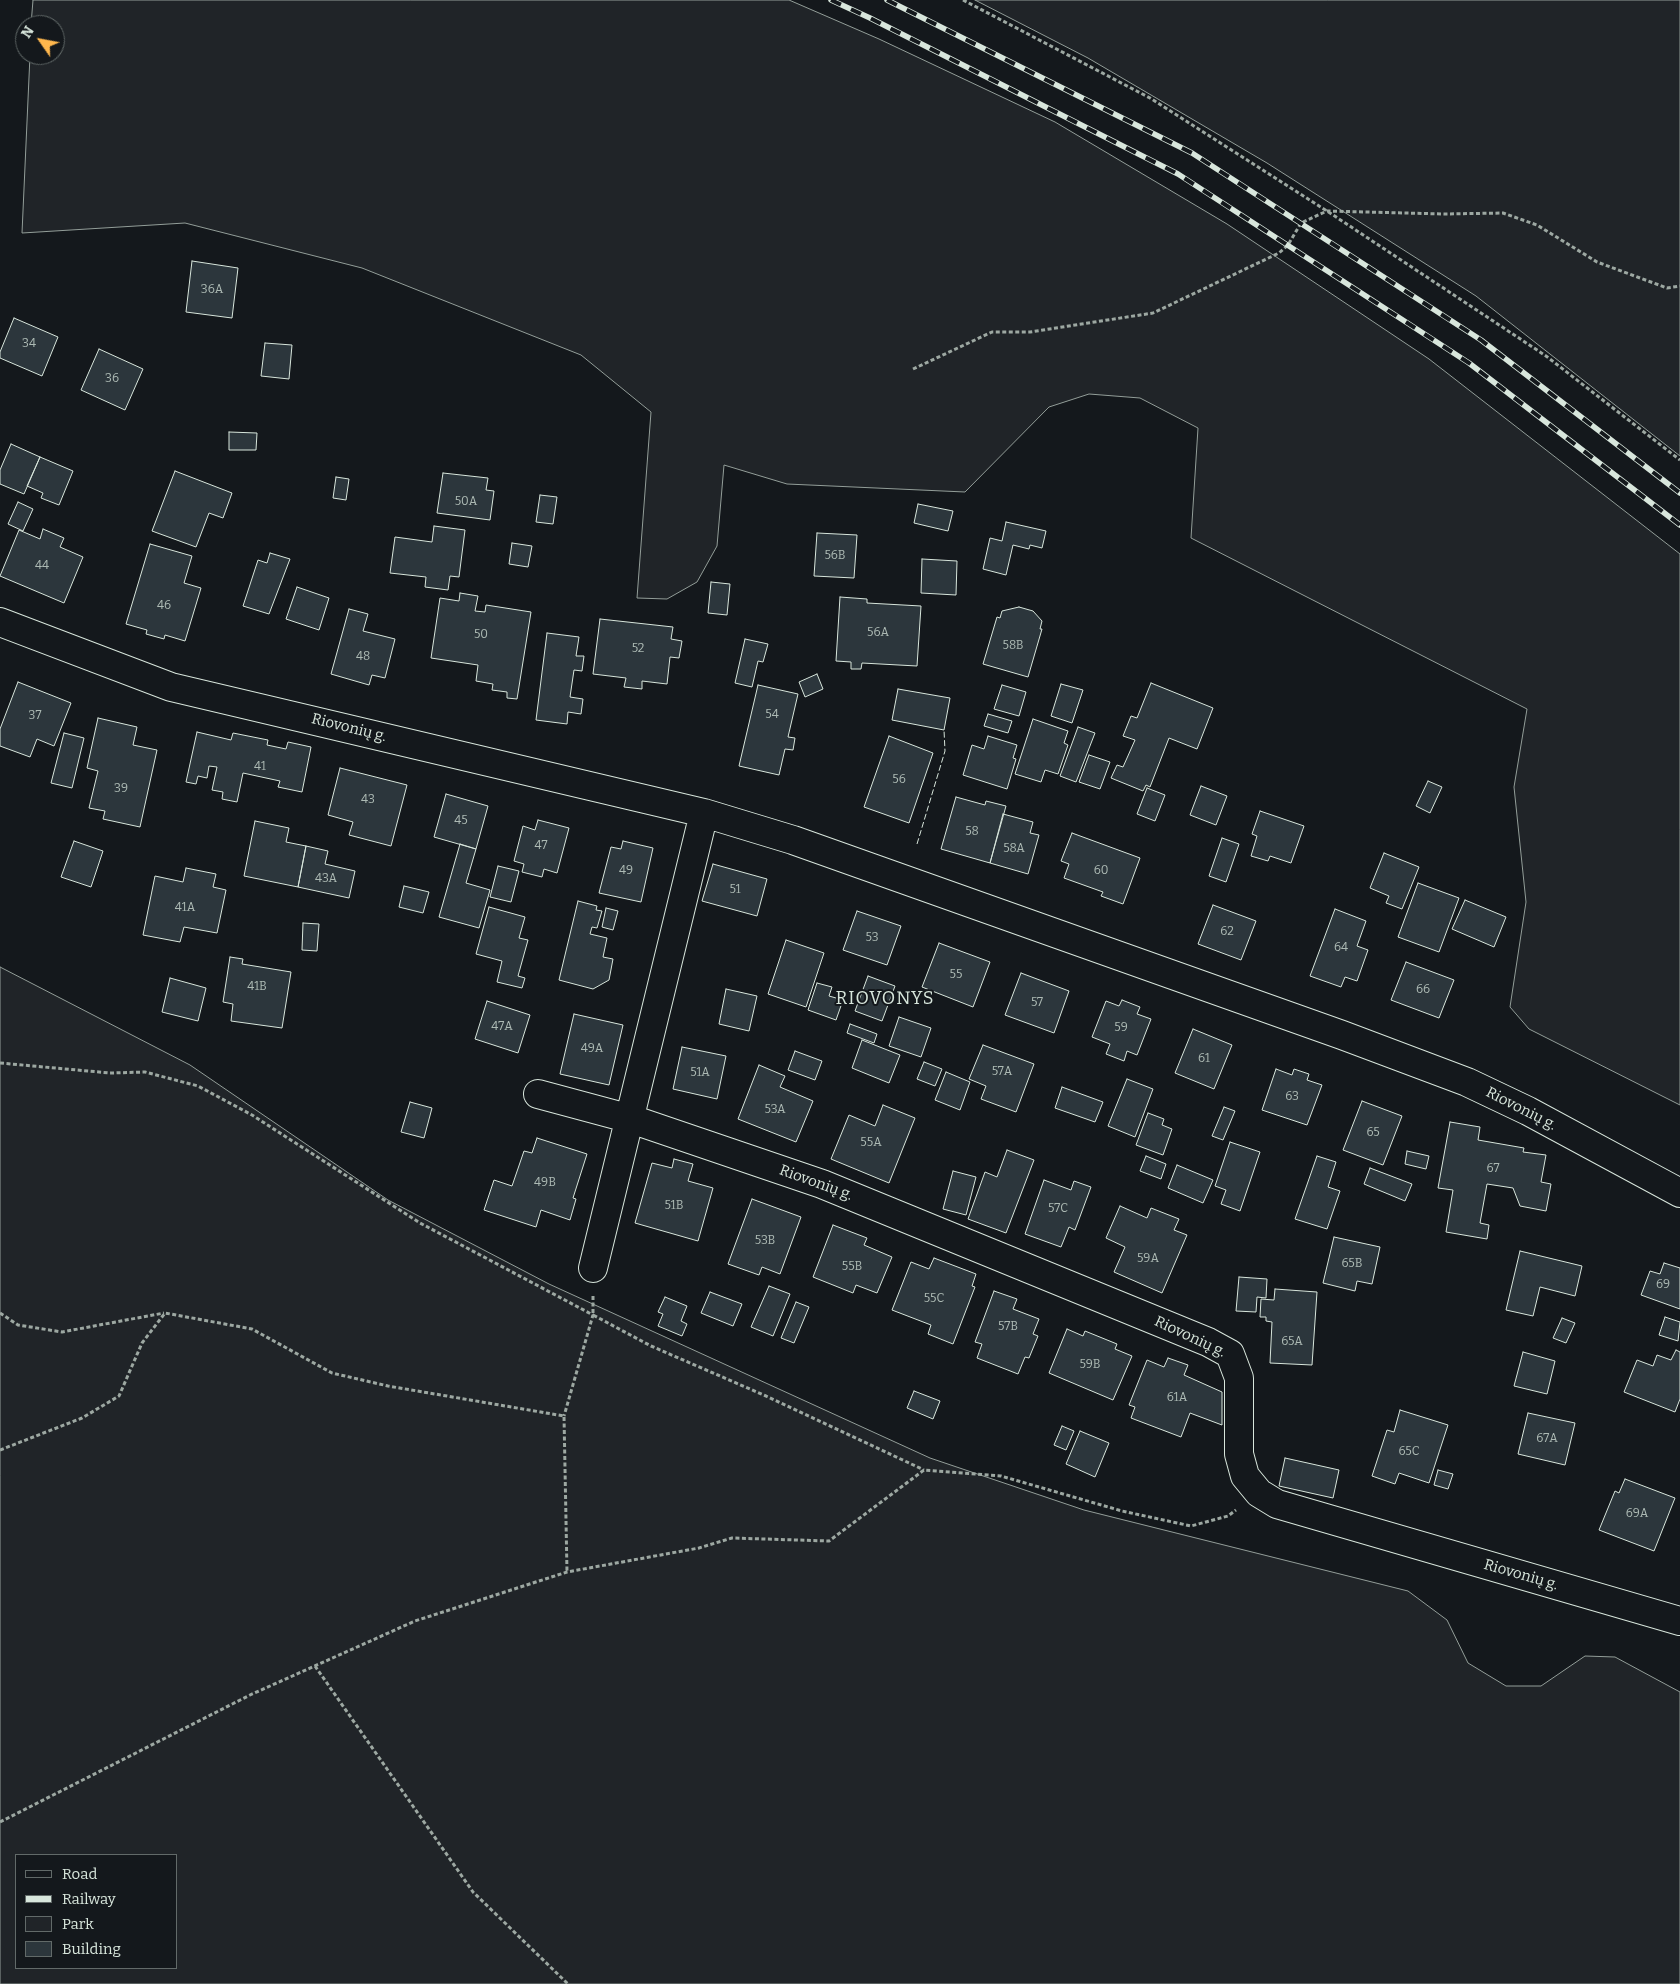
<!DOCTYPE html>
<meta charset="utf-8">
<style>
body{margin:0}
#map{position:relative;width:1680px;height:1984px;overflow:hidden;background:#14181c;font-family:Bitter,serif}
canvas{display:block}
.legend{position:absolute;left:15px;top:1854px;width:162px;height:115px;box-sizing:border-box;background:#14181c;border:1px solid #626a69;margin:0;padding:6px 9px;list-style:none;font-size:15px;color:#d8e6dc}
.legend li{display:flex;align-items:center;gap:10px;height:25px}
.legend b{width:25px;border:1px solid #626a69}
.north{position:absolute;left:15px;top:15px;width:50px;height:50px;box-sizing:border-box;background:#14181c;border:1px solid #626a69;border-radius:50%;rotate:303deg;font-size:14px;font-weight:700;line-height:20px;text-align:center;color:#d8e6dc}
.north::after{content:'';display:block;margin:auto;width:18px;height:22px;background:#ffb74d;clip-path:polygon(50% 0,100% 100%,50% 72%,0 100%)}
</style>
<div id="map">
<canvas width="1680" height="1984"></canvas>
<ul class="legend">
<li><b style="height:6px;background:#14181c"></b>Road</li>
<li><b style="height:6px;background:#d8e6dc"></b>Railway</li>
<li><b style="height:14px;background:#202428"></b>Park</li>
<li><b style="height:14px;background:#2c363c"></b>Building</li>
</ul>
<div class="north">N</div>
</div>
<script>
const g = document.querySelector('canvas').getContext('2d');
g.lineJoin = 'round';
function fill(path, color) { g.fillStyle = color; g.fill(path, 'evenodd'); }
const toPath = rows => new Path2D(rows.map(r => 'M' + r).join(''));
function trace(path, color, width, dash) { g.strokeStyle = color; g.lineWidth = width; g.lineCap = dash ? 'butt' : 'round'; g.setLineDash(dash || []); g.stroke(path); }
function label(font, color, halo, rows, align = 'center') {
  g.font = font + ' Bitter,serif'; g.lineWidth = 4; g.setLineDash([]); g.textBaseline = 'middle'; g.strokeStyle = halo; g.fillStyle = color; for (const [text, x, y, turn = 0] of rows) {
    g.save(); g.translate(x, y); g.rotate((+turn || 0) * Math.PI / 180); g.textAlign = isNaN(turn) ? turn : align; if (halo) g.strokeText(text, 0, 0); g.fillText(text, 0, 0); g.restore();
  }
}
const green = toPath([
 [33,0,789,0,879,39,1055,122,1227,224,1429,359,1680,554,1680,1105,1529,1029,1510,1007,1526,902,1514,787,1527,709,1191,538,1198,428,1140,398,1089,394,1049,407,965,492,787,484,724,465,717,546,697,582,667,599,637,598,651,412,581,355,362,268,185,223,22,233,30,55,55,55,55,25,31,25,33,0],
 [975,0,1680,0,1680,456,1476,296,1267,163,1088,58,975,0],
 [0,967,190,1065,388,1200,549,1284,930,1458,1084,1510,1408,1591,1447,1620,1468,1663,1506,1686,1541,1686,1585,1656,1615,1657,1680,1692,1680,1984,0,1984,0,967],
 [16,1855,176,1855,176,1968,16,1968,16,1855]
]);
fill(green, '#202428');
trace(green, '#939e99', 1);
const building = toPath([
 [192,261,238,268,232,318,186,312,192,261],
 [14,318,58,337,42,376,0,358,0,352,14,318],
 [265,343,292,345,289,379,261,376,265,343],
 [99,349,143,369,125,410,81,390,99,349],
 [229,432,257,433,256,450,229,450,229,432],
 [11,444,40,457,24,494,0,484,0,470,11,444],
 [40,457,73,471,59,505,41,498,43,493,27,486,40,457],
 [175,471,232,493,223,518,209,513,196,547,152,531,175,471],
 [443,473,488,478,486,490,494,491,490,520,437,513,443,473],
 [336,477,349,479,346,500,333,498,336,477],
 [540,495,557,497,553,524,536,522,540,495],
 [18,502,33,509,23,531,8,524,18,502],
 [918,504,953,511,948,531,914,523,918,504],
 [1006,522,1046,531,1042,548,1030,545,1029,549,1013,545,1006,575,983,569,990,538,1002,541,1006,522],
 [434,526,465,530,459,577,450,576,448,590,425,587,426,577,390,573,395,537,432,542,434,526],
 [43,529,64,538,60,547,83,557,64,603,0,576,19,530,40,539,43,529],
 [817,533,857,535,854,578,814,576,817,533],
 [512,543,532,546,528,567,509,564,512,543],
 [150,544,192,556,184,583,201,588,185,641,165,635,164,639,146,634,147,630,126,624,150,544],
 [270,553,290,559,269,614,243,606,258,560,267,563,270,553],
 [922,559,957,561,956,595,921,593,922,559],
 [711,582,730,584,727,615,708,613,711,582],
 [297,587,329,598,319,630,286,619,297,587],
 [460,593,478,596,475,611,485,612,486,605,531,612,517,699,507,698,507,692,492,690,493,684,476,681,478,665,431,658,440,598,459,601,460,593],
 [840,597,867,599,867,603,921,606,917,666,862,663,861,669,851,669,851,662,836,661,840,597],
 [1019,607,1033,611,1042,621,1040,629,1042,629,1028,677,983,664,997,617,1000,618,1002,611,1019,607],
 [349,609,368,614,363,631,395,639,385,678,372,675,369,685,331,674,349,609],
 [600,619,673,627,671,639,682,641,679,658,670,657,667,684,642,681,642,689,624,687,626,678,593,674,600,619],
 [547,633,579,637,576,656,584,656,582,671,574,670,570,697,583,699,581,714,568,712,567,724,536,720,547,633],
 [745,639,768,644,763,662,758,661,752,687,735,683,745,639],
 [817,674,823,689,805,697,799,682,817,674],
 [18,682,71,703,54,746,37,739,30,757,0,746,0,729,18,682],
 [1151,683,1213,708,1197,749,1169,738,1150,787,1146,785,1143,791,1111,778,1117,765,1123,767,1135,740,1123,736,1131,716,1137,718,1151,683],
 [1061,684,1083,690,1072,723,1051,716,1061,684],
 [758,685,798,694,788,737,795,738,793,750,785,749,779,775,739,766,758,685],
 [1002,685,1026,692,1019,716,994,709,1002,685],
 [898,689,950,698,944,730,892,720,898,689],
 [988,714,1012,721,1008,733,984,726,988,714],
 [98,718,137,727,133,745,157,750,140,827,103,819,105,811,89,808,98,771,87,768,98,718],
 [1033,719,1068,731,1064,743,1068,745,1058,774,1045,770,1041,782,1015,774,1033,719],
 [1078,727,1095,733,1076,782,1060,776,1078,727],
 [197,732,231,740,233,733,268,740,267,745,286,749,288,742,311,747,302,792,278,787,280,781,243,773,237,802,222,799,223,792,212,790,217,767,209,766,207,778,198,776,196,784,186,782,197,732],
 [64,733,84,738,72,788,51,783,64,733],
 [889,736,933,753,909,823,864,807,889,736],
 [988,736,1017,745,1013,758,1016,759,1007,789,963,775,972,745,984,749,988,736],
 [1089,755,1110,762,1100,789,1079,782,1089,755],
 [340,768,407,785,391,846,349,835,353,822,328,815,340,768],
 [1428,781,1442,787,1430,813,1416,806,1428,781],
 [1201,786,1227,796,1216,825,1190,815,1201,786],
 [1147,788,1165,795,1155,821,1137,814,1147,788],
 [446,794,488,806,476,849,434,837,446,794],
 [956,797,985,805,986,801,1006,806,990,863,941,849,956,797],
 [1260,811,1304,826,1291,863,1270,856,1268,861,1251,856,1257,836,1252,834,1260,811],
 [1003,814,1033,822,1030,833,1039,835,1028,874,990,863,1003,814],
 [538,820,569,828,557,873,544,869,542,877,522,872,524,864,514,861,523,826,535,830,538,820],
 [255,821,289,828,286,842,306,846,298,887,244,876,255,821],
 [1072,833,1140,858,1123,904,1101,896,1103,892,1064,878,1069,864,1061,861,1072,833],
 [1222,838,1239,844,1226,882,1209,876,1222,838],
 [74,841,103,851,91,887,61,877,74,841],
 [623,841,653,848,641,902,599,893,611,847,621,849,623,841],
 [460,844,476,849,466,883,490,890,479,928,439,917,460,844],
 [306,846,328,851,325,864,355,871,349,898,298,887,306,846],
 [1384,853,1419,867,1402,909,1386,903,1389,896,1370,888,1384,853],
 [713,864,767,879,757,916,702,901,713,864],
 [498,866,519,871,511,902,490,897,498,866],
 [186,868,216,874,213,887,226,890,217,933,184,927,180,942,143,935,155,876,183,882,186,868],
 [1418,883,1459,898,1439,952,1398,937,1418,883],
 [404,886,429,892,423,913,399,907,404,886],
 [1465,900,1506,917,1494,947,1452,929,1465,900],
 [578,901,597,906,596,910,602,911,597,928,592,927,590,934,607,938,603,957,613,959,609,980,593,989,559,980,578,901],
 [1213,905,1256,921,1241,960,1198,944,1213,905],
 [489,907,525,917,519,938,528,940,518,976,525,978,522,988,497,982,502,961,476,954,489,907],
 [606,908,618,911,613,930,602,927,606,908],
 [1335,909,1366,921,1357,946,1368,950,1357,981,1345,977,1341,987,1310,976,1335,909],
 [857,911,901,926,887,965,843,950,857,911],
 [303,923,319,924,317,951,302,950,303,923],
 [786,940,824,953,806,1007,768,994,786,940],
 [939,943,990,962,973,1007,922,987,939,943],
 [230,957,243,959,242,964,291,972,282,1028,231,1021,233,1004,223,1002,230,957],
 [1406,962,1454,980,1439,1018,1391,1000,1406,962],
 [1021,973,1069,991,1054,1033,1005,1015,1021,973],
 [868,976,895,986,882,1021,855,1011,868,976],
 [170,978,206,988,198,1021,162,1012,170,978],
 [817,983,832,987,829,996,843,1000,836,1020,808,1010,817,983],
 [726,989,757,996,749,1031,719,1024,726,989],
 [1122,1000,1140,1007,1137,1014,1151,1019,1137,1055,1127,1051,1124,1061,1106,1054,1110,1044,1092,1037,1106,1001,1119,1006,1122,1000],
 [487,1001,530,1015,518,1053,475,1039,487,1001],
 [574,1014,623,1025,609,1085,560,1074,574,1014],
 [899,1017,931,1028,921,1057,889,1046,899,1017],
 [850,1024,877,1034,874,1043,847,1033,850,1024],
 [1193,1029,1232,1045,1214,1089,1175,1073,1193,1029],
 [862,1040,900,1055,889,1083,852,1068,862,1040],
 [983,1045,1034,1064,1016,1112,981,1099,986,1086,969,1079,983,1045],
 [682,1047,726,1056,717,1099,673,1089,682,1047],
 [795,1051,822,1061,815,1080,788,1070,795,1051],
 [924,1062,942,1069,935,1086,917,1079,924,1062],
 [759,1065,785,1076,780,1087,813,1101,796,1142,738,1119,759,1065],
 [1276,1069,1292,1075,1294,1069,1309,1074,1307,1080,1322,1085,1307,1125,1262,1110,1276,1069],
 [946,1072,970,1082,960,1110,935,1100,946,1072],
 [1127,1079,1153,1089,1135,1137,1108,1126,1127,1079],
 [1062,1087,1103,1102,1095,1122,1055,1108,1062,1087],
 [1362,1101,1402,1116,1383,1165,1343,1150,1362,1101],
 [410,1102,432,1108,424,1138,401,1132,410,1102],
 [883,1105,915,1118,889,1183,831,1159,849,1115,875,1126,883,1105],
 [1224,1107,1235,1111,1223,1140,1212,1136,1224,1107],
 [1148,1113,1164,1119,1162,1125,1172,1129,1163,1155,1136,1145,1148,1113],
 [1450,1122,1480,1127,1478,1140,1524,1148,1523,1152,1546,1155,1541,1182,1551,1184,1546,1211,1520,1206,1513,1188,1487,1184,1480,1223,1489,1225,1487,1239,1446,1232,1453,1190,1438,1188,1450,1122],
 [537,1138,587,1154,573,1198,576,1199,570,1220,541,1210,536,1227,484,1210,494,1180,512,1186,524,1151,532,1153,537,1138],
 [1230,1142,1260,1152,1240,1211,1221,1204,1226,1190,1215,1186,1230,1142],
 [1007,1150,1034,1160,1006,1233,968,1219,985,1172,997,1177,1007,1150],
 [1407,1151,1429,1156,1426,1169,1405,1164,1407,1151],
 [1146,1156,1166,1164,1161,1179,1140,1171,1146,1156],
 [1317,1156,1336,1162,1328,1187,1340,1191,1327,1229,1295,1219,1317,1156],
 [674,1159,693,1164,688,1181,713,1188,698,1241,635,1223,652,1163,672,1168,674,1159],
 [1177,1165,1213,1180,1203,1203,1168,1188,1177,1165],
 [1370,1168,1412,1184,1405,1201,1364,1184,1370,1168],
 [953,1171,976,1177,966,1215,943,1209,953,1171],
 [1044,1180,1071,1190,1074,1181,1091,1187,1075,1230,1069,1227,1061,1247,1025,1234,1044,1180],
 [752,1199,801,1217,780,1274,762,1267,759,1275,728,1264,752,1199],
 [1120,1206,1147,1218,1151,1208,1179,1219,1174,1230,1187,1235,1162,1293,1114,1272,1125,1247,1106,1238,1120,1206],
 [833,1225,867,1238,864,1245,892,1257,877,1293,856,1285,853,1293,813,1277,833,1225],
 [1334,1237,1380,1247,1372,1284,1357,1281,1355,1291,1323,1283,1334,1237],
 [1520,1251,1582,1266,1575,1296,1540,1287,1533,1316,1506,1310,1520,1251],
 [934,1258,976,1274,972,1286,975,1287,953,1344,928,1334,931,1325,892,1310,911,1262,929,1269,934,1258],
 [1664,1263,1680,1268,1680,1309,1641,1295,1650,1271,1660,1274,1664,1263],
 [1239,1277,1267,1279,1266,1298,1257,1297,1256,1312,1236,1311,1239,1277],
 [769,1286,790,1294,773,1336,751,1327,769,1286],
 [1275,1289,1317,1292,1312,1365,1270,1363,1272,1322,1266,1321,1266,1317,1260,1317,1261,1299,1274,1300,1275,1289],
 [994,1291,1017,1299,1013,1309,1039,1319,1033,1334,1038,1336,1029,1358,1025,1357,1018,1374,977,1358,982,1344,975,1342,994,1291],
 [710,1292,742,1304,733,1326,701,1313,710,1292],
 [665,1297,687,1306,681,1321,687,1324,682,1336,658,1326,663,1314,658,1312,665,1297],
 [796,1302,809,1307,794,1343,781,1338,796,1302],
 [1665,1317,1680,1322,1678,1341,1659,1335,1665,1317],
 [1562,1318,1575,1323,1566,1343,1553,1338,1562,1318],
 [1067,1329,1083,1336,1085,1331,1117,1344,1115,1349,1132,1356,1113,1400,1049,1373,1067,1329],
 [1676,1350,1680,1352,1680,1399,1675,1412,1624,1392,1637,1360,1653,1366,1657,1355,1671,1360,1676,1350],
 [1523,1352,1555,1361,1547,1394,1514,1386,1523,1352],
 [1168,1358,1188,1365,1184,1375,1222,1392,1222,1425,1190,1413,1181,1437,1131,1418,1135,1407,1129,1405,1147,1360,1164,1367,1168,1358],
 [914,1391,940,1401,933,1419,907,1408,914,1391],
 [1400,1410,1448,1425,1429,1483,1399,1473,1395,1484,1372,1476,1387,1430,1394,1432,1400,1410],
 [1528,1413,1575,1423,1565,1465,1518,1454,1528,1413],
 [1062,1426,1074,1431,1066,1450,1054,1445,1062,1426],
 [1080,1431,1109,1443,1095,1477,1066,1464,1080,1431],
 [1285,1458,1339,1470,1333,1498,1279,1486,1285,1458],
 [1438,1470,1453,1474,1448,1489,1434,1485,1438,1470],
 [1625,1479,1675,1498,1654,1551,1599,1530,1615,1491,1619,1493,1625,1479]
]);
fill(building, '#2c363c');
trace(building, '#d8e6dc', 1);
const minor = toPath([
 [0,622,171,687,704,813,793,840,1342,1035,1467,1082,1528,1111,1680,1193],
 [538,1094,631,1119,822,1184,1208,1342,1230,1354,1239,1378,1239,1454,1245,1476,1259,1493,1277,1504,1680,1621],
 [593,1268,704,813]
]);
trace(minor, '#d8e6dc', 30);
trace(toPath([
 [963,0,1150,98,1327,211,1546,356,1680,460],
 [913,369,992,332,1030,332,1153,313,1279,253,1288,245,1301,223,1327,211,1444,214,1503,213,1537,225,1597,262,1667,288,1680,286],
 [0,1063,110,1073,145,1072,198,1086,252,1115,420,1223,593,1315,564,1416],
 [593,1296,593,1315,651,1346,766,1396,924,1470],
 [0,1313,18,1325,62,1332,164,1313],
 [0,1450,82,1418,119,1396,142,1343,165,1313,252,1329,332,1373,388,1386,564,1416,567,1572],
 [315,1666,473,1892,568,1984],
 [0,1822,250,1695,415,1621,567,1572,699,1548,732,1538,829,1541,924,1470,1001,1476,1122,1511,1191,1526,1228,1516,1236,1510]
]), '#9da8a2', 3, [4, 2.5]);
trace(minor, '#14181c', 28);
const rail = toPath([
 [831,0,870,18,1178,174,1469,363,1680,525],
 [887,0,1192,153,1481,340,1680,493]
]);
trace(rail, '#d8e6dc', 5.5);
trace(rail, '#14181c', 4, [11]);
trace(toPath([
 [917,844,945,751,944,730]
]), '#d8e6dc', 1, [6, 2.5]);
label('12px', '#adbab4', null, [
 ["36A",212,290],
 ["34",29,344],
 ["36",112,379],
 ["50A",466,502],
 ["56B",835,556],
 ["44",42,566],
 ["46",164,606],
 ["56A",878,633],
 ["50",481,635],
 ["58B",1013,646],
 ["52",638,649],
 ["48",363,657],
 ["54",772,715],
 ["37",35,716],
 ["41",260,767],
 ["56",899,780],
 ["39",121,789],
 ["43",368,800],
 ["45",461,821],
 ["58",972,832],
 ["47",541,846],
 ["58A",1014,849],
 ["49",626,871],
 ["60",1101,871],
 ["43A",326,879],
 ["51",735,890],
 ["41A",185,908],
 ["62",1227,932],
 ["53",872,938],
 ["64",1341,948],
 ["55",956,975],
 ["41B",257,987],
 ["66",1423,990],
 ["57",1037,1003],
 ["47A",502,1027],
 ["59",1121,1028],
 ["49A",592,1049],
 ["61",1204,1059],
 ["57A",1002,1072],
 ["51A",700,1073],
 ["63",1292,1097],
 ["53A",775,1110],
 ["65",1373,1133],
 ["55A",871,1143],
 ["67",1493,1169],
 ["49B",545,1183],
 ["51B",674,1206],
 ["57C",1058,1209],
 ["53B",765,1241],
 ["59A",1148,1259],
 ["65B",1352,1264],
 ["55B",852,1267],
 ["69",1663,1285],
 ["55C",934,1299],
 ["57B",1008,1327],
 ["65A",1292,1342],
 ["59B",1090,1365],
 ["61A",1177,1398],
 ["67A",1547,1439],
 ["65C",1409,1452],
 ["69A",1637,1514]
]);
label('15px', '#d8e6dc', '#14181c', [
 ["Riovonių g.",349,728,14],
 ["Riovonių g.",1521,1109,27],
 ["Riovonių g.",816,1183,20],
 ["Riovonių g.",1190,1337,25],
 ["Riovonių g.",1521,1575,16]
]);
g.letterSpacing = '1px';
label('18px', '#d8e6dc', '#14181c', [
 ["RIOVONYS",885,999]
]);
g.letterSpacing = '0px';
</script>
